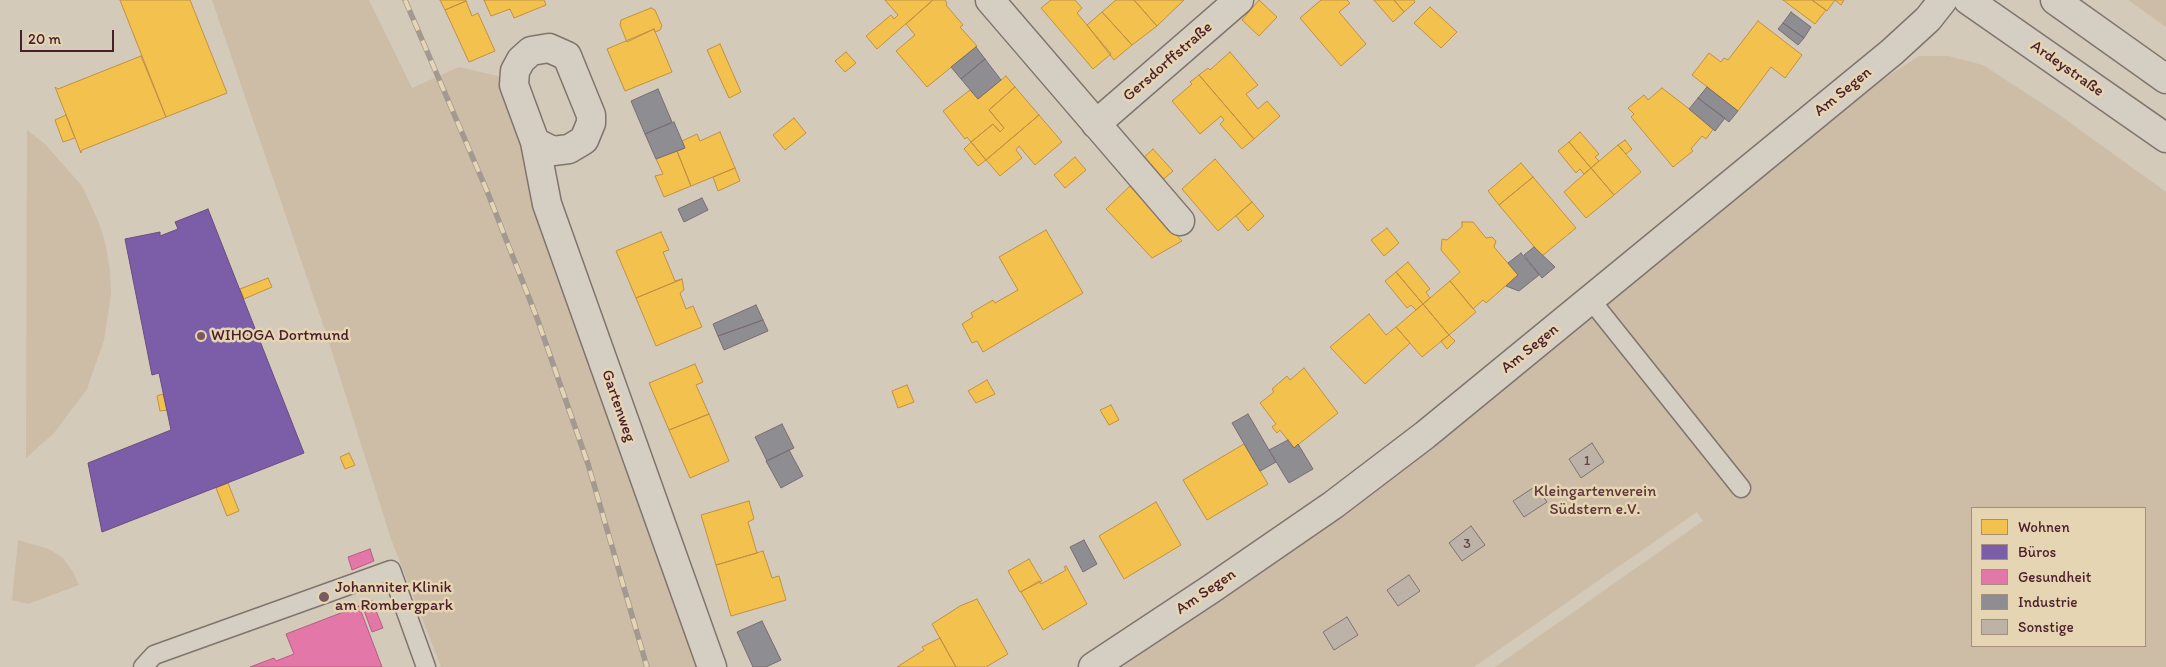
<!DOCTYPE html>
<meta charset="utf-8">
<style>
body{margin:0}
#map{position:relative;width:2166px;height:667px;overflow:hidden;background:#d4cab9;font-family:Itim,sans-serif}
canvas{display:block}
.legend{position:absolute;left:1971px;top:507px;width:175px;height:140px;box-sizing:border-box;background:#e6d5b2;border:1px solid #a88c7c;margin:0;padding:6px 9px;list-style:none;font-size:15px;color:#4a1f2b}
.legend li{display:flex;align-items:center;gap:10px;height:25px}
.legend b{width:25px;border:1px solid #a88c7c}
.scale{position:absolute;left:20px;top:30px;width:94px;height:22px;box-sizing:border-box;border:2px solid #4a1f2b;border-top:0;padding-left:6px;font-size:15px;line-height:18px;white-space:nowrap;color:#4a1f2b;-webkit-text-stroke:4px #e6d5b2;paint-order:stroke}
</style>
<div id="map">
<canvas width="2166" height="667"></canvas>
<ul class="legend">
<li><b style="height:14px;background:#f2c14e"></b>Wohnen</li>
<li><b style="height:14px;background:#7b5ea7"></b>Büros</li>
<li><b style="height:14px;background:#e377a8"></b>Gesundheit</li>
<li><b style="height:14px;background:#8d8d92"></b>Industrie</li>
<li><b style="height:14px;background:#bcb2a7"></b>Sonstige</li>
</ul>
<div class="scale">20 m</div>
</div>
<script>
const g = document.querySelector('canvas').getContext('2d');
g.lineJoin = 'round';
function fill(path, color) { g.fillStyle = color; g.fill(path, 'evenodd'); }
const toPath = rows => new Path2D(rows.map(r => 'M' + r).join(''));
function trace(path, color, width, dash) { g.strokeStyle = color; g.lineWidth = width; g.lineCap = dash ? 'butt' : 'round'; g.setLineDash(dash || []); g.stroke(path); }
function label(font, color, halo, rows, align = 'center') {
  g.font = font + ' Itim,sans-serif'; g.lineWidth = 5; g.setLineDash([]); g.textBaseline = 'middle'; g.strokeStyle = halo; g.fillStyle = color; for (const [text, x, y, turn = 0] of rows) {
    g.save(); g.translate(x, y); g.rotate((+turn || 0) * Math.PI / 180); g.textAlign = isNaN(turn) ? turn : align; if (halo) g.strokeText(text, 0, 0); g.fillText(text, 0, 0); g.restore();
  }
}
fill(toPath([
 [212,0,369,0,412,88,459,67,498,76,652,459,700,667,441,667,391,539,327,336],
 [2128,0,2166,0,2166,27],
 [1919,56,1948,56,1983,65,2058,114,2166,192,2166,667,1495,667,1703,521,1697,512,1474,667,1117,667,1855,93,1876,84],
 [1972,508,2145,508,2145,646,1972,646],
 [27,130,45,144,82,186,99,223,106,246,110,271,111,295,104,340,87,389,54,433,26,458],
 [18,540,49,549,63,558,73,572,79,585,28,604,12,600]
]), '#cdbca6');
const homes = toPath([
 [120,0,190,0,227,93,166,117,120,0],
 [440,0,465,0,466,1,445,10,440,0],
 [484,0,544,0,546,5,514,18,510,9,491,16,484,0],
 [885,0,933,0,877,49,866,36,891,15,894,19,898,15,885,0],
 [933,0,945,0,947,3,946,5,963,25,960,27,977,46,927,87,896,51,915,35,906,24,933,0],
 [1051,0,1075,0,1082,8,1077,13,1111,54,1093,69,1041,8,1051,0],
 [1116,0,1134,0,1157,26,1132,45,1102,12,1116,0],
 [1134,0,1184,0,1157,26,1134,0],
 [1259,0,1277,17,1259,36,1242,20,1259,0],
 [1321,0,1347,0,1350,3,1339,12,1366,44,1341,66,1300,18,1321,0],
 [1374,0,1394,0,1404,12,1393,22,1374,0],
 [1394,0,1414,0,1415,2,1404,12,1394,0],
 [1783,0,1812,0,1826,10,1815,24,1783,0],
 [1812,0,1844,0,1841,5,1835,0,1827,11,1812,0],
 [466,1,472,16,478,13,495,51,469,62,445,10,466,1],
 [1430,7,1457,32,1441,48,1414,23,1430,7],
 [651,8,655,10,662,26,660,30,655,32,654,29,627,42,620,25,621,20,651,8],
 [1102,12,1132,45,1114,60,1087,25,1102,12],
 [1758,21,1802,55,1785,78,1771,67,1738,111,1692,75,1709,53,1721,62,1724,58,1728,60,1758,21],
 [654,29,672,72,625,91,607,49,654,29],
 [720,44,741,92,729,98,707,50,720,44],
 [846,52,856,63,845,72,835,61,846,52],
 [1230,52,1258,85,1246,94,1258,109,1267,101,1280,116,1254,139,1199,75,1208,68,1210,70,1230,52],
 [141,56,166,117,82,150,81,153,55,87,58,89,141,56],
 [1199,75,1254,139,1242,149,1220,124,1224,120,1221,116,1200,134,1172,101,1192,84,1190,82,1199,75],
 [1006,76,1015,87,989,110,1004,128,1000,132,993,124,971,142,967,137,965,139,943,111,970,90,978,99,1006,76],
 [1015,87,1039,115,986,160,971,142,993,124,1000,132,1004,128,989,110,1015,87],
 [1662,88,1714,128,1706,139,1702,136,1691,149,1693,151,1673,167,1631,117,1634,114,1628,108,1644,95,1648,100,1662,88],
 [66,115,75,138,63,142,55,120,66,115],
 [1039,115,1062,142,1035,165,1019,146,1016,150,1022,158,1000,176,986,160,1039,115],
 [794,118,806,133,785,150,773,135,794,118],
 [720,132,735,168,691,186,677,151,685,148,682,141,697,134,700,141,720,132],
 [1580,132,1599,154,1595,157,1599,161,1591,168,1569,142,1580,132],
 [1625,140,1632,149,1626,154,1618,145,1625,140],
 [971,142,986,160,978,166,964,149,971,142],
 [1569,142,1591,168,1584,174,1580,169,1576,173,1558,151,1569,142],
 [1618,145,1641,172,1614,195,1591,168,1618,145],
 [1153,149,1173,171,1159,183,1140,161,1153,149],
 [677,151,691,186,664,197,655,176,663,174,656,159,677,151],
 [1075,157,1086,170,1065,188,1054,175,1075,157],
 [1215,159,1252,202,1218,231,1182,189,1215,159],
 [1521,163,1533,177,1499,205,1488,191,1521,163],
 [735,168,740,181,718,191,713,177,735,168],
 [1591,168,1614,195,1586,218,1564,192,1591,168],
 [1533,177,1576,228,1542,256,1499,205,1533,177],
 [1130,186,1182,241,1152,258,1106,209,1130,186],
 [1252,202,1264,216,1248,231,1236,216,1252,202],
 [1462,222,1473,222,1486,238,1492,237,1496,241,1494,247,1518,275,1486,303,1483,300,1473,309,1450,281,1460,272,1441,250,1442,239,1447,240,1462,227,1462,222],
 [1387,228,1399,243,1384,256,1371,240,1387,228],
 [1046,230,1083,293,983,352,977,341,972,343,962,324,973,317,971,313,993,300,995,303,1018,290,999,257,1046,230],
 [661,232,669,250,663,252,675,281,682,279,636,298,616,251,661,232],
 [1408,262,1430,289,1426,292,1430,298,1423,304,1396,272,1408,262],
 [1396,272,1423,304,1416,310,1411,305,1407,308,1385,281,1396,272],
 [268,278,272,287,244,299,240,289,268,278],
 [682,279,684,290,680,293,686,309,693,306,702,327,656,346,636,298,682,279],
 [1450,281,1476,312,1449,335,1423,304,1450,281],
 [1423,304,1449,335,1422,357,1396,327,1423,304],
 [1369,314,1386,335,1396,327,1410,343,1365,384,1330,347,1369,314],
 [1449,335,1455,341,1447,349,1441,341,1449,335],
 [695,364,703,382,696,385,709,414,669,430,649,383,695,364],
 [1304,368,1338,413,1294,448,1280,430,1277,433,1272,427,1276,424,1260,403,1274,392,1272,389,1287,376,1290,380,1304,368],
 [987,380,995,394,976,403,968,391,987,380],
 [907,385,914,402,898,408,892,391,907,385],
 [163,394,167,410,160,411,157,396,163,394],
 [1111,405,1119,420,1109,425,1100,410,1111,405],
 [709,414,729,461,690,478,669,430,709,414],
 [1244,444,1268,484,1207,520,1183,480,1244,444],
 [349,453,355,465,345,469,340,457,349,453],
 [228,483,239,511,227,516,216,488,228,483],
 [749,501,754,519,748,522,757,553,716,565,701,515,749,501],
 [1156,502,1181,545,1124,579,1099,536,1156,502],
 [763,551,772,578,779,576,786,600,731,616,716,565,763,551],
 [1029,559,1042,581,1020,592,1008,571,1029,559],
 [1066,566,1087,604,1043,630,1021,592,1039,581,1041,584,1066,570,1064,567,1066,566],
 [977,599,1008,654,986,667,956,667,932,624,960,606,977,599],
 [940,638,956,667,897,667,924,650,922,647,940,638]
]);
fill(homes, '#f2c14e');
trace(homes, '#c09044', 1);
const offices = toPath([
 [208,209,304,453,102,532,88,463,171,430,159,373,152,375,125,239,160,232,160,236,178,229,175,222,208,209]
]);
fill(offices, '#7b5ea7');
trace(offices, '#6c4b82', 1);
const health = toPath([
 [370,549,374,561,352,570,348,557,370,549],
 [372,601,383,628,372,632,362,605,372,601],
 [359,606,382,667,250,667,274,658,276,661,294,654,286,634,359,606]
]);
fill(health, '#e377a8');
trace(health, '#b55d82', 1);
const industry = toPath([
 [1791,12,1811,27,1804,38,1783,23,1791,12],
 [1783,23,1804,38,1798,45,1778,29,1783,23],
 [976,47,985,59,961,79,951,67,976,47],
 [985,59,1001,80,978,99,961,79,985,59],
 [1707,87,1738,111,1729,122,1698,98,1707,87],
 [658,89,672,122,645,134,631,101,658,89],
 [1698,98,1725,118,1715,131,1689,109,1698,98],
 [674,122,685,148,656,159,645,134,674,122],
 [702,198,708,210,684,222,678,209,702,198],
 [1534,247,1555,267,1542,278,1524,255,1534,247],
 [1521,253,1539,275,1519,291,1506,286,1518,275,1508,263,1521,253],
 [756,305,763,320,718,336,713,324,756,305],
 [763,320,768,331,724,350,718,336,763,320],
 [1248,414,1276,462,1260,471,1232,423,1248,414],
 [782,424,794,448,767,461,755,437,782,424],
 [1288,440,1294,448,1298,444,1313,469,1289,483,1269,450,1288,440],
 [789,450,803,476,781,488,766,461,789,450],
 [1084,540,1097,564,1083,572,1070,547,1084,540],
 [762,621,781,660,766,667,753,667,737,632,762,621]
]);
fill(industry, '#8d8d92');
trace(industry, '#796c73', 1);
const building = toPath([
 [1592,443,1604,462,1581,478,1569,459,1592,443],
 [1536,486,1547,502,1524,517,1513,501,1536,486],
 [1471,526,1485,545,1462,561,1449,543,1471,526],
 [1409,575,1420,591,1398,606,1387,590,1409,575],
 [1347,617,1358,635,1334,650,1323,632,1347,617]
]);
fill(building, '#bcb2a7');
trace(building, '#80746e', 1);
const lane = toPath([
 [1590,299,1741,488],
 [143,667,154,655,391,570,426,667]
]);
const street = toPath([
 [990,0,1180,221],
 [1096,124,1239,0],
 [535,142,553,151,569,149,584,140,591,123,591,115,567,56,549,48,531,51,521,60,515,71,514,85,535,142,547,204,712,667],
 [1093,667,1211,589,1333,505,1425,435,1892,52,1928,19,1943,0]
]);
const secondary = toPath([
 [1968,0,2166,138],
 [2055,0,2166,79]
]);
trace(lane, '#80746e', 21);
trace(street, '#80746e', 31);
trace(secondary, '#80746e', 31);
trace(lane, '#d5cec2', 18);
trace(street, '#d5cec2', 28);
trace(secondary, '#d5cec2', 28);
const rail = toPath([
 [405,0,487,191,537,318,588,464,647,667]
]);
trace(rail, '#a39991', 5.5);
trace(rail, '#e6d5b2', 4, [11]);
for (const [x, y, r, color] of [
 [201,336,5,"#7a5b5d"],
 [324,597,6,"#7a5b5d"]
]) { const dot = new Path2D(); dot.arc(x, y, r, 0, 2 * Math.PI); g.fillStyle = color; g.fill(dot); trace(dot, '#e6d5b2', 2); }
label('14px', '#66444a', null, [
 ["1",1587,461],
 ["3",1467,544]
]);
label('16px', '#4a1f2b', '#e6d5b2', [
 ["Gersdorffstraße",1168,62,-41],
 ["Ardeystraße",2067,69,35],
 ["Am Segen",1843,92,-39],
 ["Am Segen",1530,349,-39],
 ["Gartenweg",618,406,71],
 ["Am Segen",1206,592,-34]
]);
label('16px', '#4a1f2b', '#e6d5b2', [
 ["WIHOGA Dortmund",211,336],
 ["Johanniter Klinik",335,588],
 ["am Rombergpark",335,606]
], 'left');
label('16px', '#5d353b', '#e6d5b2', [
 ["Kleingartenverein",1595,492],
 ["Südstern e.V.",1595,510]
]);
</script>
